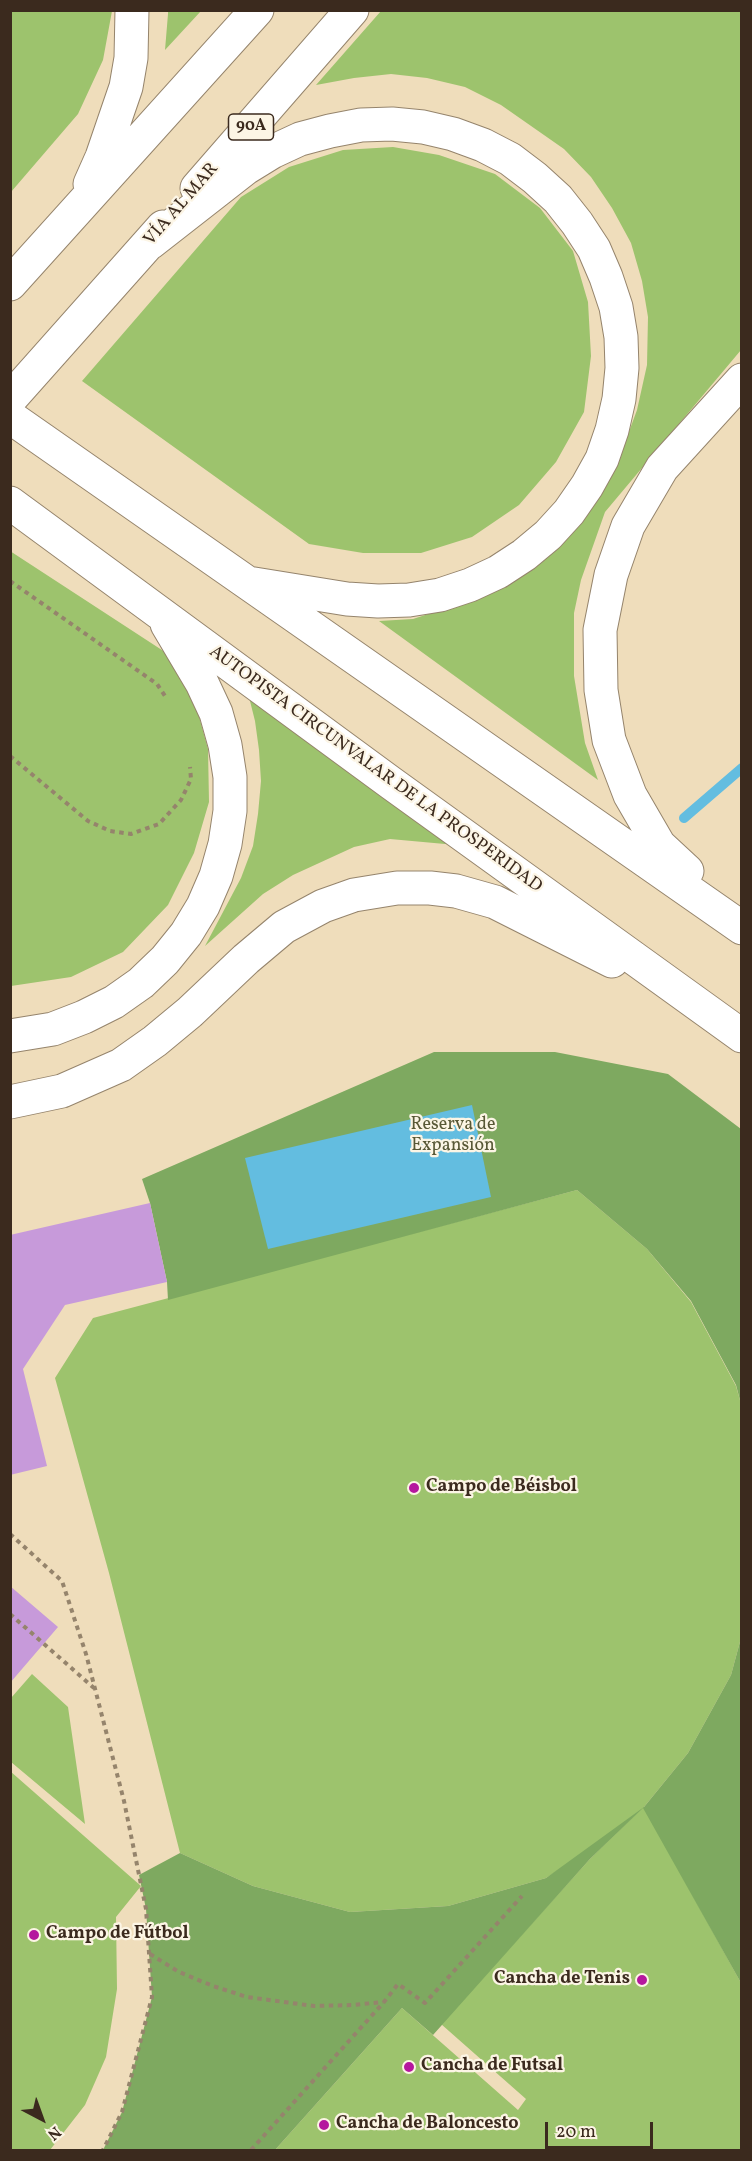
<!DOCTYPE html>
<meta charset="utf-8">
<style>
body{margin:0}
#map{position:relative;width:752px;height:2161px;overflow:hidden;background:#efddbb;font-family:Vollkorn,serif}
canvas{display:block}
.frame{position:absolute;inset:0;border:12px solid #3b2a1e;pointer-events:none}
.north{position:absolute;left:12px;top:2089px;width:60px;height:60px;-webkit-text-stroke:4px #fcf5e5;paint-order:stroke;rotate:139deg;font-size:16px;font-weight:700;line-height:24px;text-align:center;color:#3b2a1e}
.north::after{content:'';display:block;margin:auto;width:21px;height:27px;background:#3b2a1e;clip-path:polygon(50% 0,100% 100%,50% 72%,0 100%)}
.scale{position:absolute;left:545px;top:2122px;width:108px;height:27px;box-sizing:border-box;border:3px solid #3b2a1e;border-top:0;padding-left:8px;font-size:18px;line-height:21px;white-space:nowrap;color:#3b2a1e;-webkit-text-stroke:4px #fcf5e5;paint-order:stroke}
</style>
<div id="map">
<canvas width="752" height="2161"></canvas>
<div class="frame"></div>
<div class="north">N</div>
<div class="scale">20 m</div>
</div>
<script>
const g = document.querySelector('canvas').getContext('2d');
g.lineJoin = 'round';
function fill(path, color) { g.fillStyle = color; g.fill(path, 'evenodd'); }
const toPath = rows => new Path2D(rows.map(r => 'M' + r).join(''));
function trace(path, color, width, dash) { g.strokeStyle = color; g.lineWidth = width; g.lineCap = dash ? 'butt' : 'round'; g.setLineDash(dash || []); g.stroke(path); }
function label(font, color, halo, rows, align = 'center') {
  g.font = font + ' Vollkorn,serif'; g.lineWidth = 4.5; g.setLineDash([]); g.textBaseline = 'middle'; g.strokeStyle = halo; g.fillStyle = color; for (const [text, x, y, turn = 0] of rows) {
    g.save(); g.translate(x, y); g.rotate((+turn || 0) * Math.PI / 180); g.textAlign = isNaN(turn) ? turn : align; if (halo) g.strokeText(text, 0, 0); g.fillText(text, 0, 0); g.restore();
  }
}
fill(toPath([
 [11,10,112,11,103,60,78,114,11,192],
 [168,11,201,11,165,50,168,14],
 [381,11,741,11,741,350,605,512,581,580,574,613,574,676,585,743,598,780,379,621,413,619,474,599,620,456,637,410,647,365,648,317,642,281,631,243,612,208,591,177,564,149,501,105,465,87,427,78,391,74,354,78,316,85],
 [393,147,439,155,495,174,540,208,573,251,588,302,591,356,584,412,556,462,519,505,472,537,421,553,363,553,309,544,82,381,241,197,289,167,343,150],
 [10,551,168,654,194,698,208,749,209,802,194,853,168,905,123,952,71,977,11,986],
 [248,693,456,845,390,839,354,847,293,875,263,894,205,946,241,878,253,846,258,814,261,781,259,750,255,721],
 [577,1190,647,1249,691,1302,736,1386,741,1404,741,1638,731,1675,688,1753,644,1807,741,1983,741,2150,275,2150,402,2008,518,2110,526,2099,441,2024,590,1859,637,1813,590,1850,546,1878,448,1906,350,1912,253,1886,180,1853,109,1573,55,1378,93,1318],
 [32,1674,68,1707,85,1824,11,1762,11,1698],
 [10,1771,141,1886,116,1917,117,1989,106,2057,85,2105,50,2150,11,2150]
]), '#9dc36d');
fill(toPath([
 [434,1052,555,1052,668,1074,741,1129,741,1404,736,1385,691,1301,647,1249,577,1190,168,1300,167,1282,150,1203,142,1179],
 [741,1638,741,1983,643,1808,590,1859,433,2035,402,2008,275,2150,103,2150,122,2112,152,1997,146,1909,139,1875,180,1853,253,1886,350,1912,448,1906,546,1878,644,1807,688,1753,731,1675]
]), '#7ea960');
fill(toPath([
 [472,1105,491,1197,268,1249,245,1158]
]), '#63bde0');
trace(toPath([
 [684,818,742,768]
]), '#63bde0', 10);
fill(toPath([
 [150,1203,167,1282,65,1305,23,1369,47,1466,10,1475,10,1235],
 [10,1586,58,1627,10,1683]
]), '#c79ada');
const highway = toPath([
 [90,184,102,157,126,87,131,58,132,10],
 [197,188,352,10],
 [150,243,246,168,272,152,300,139,330,131,361,125,392,124,423,127,453,134,483,145,510,159,535,178,558,199,577,223,594,249,606,277,616,307,621,337,622,368,619,399,612,430,602,459,587,486,569,512,548,535,524,555,498,572,470,585,440,595,409,600,378,601,347,599,248,583],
 [10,284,257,10],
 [10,399,163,227],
 [10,417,742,928],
 [10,503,391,783,742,1036],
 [687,871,659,845,630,795,609,740,601,690,600,630,611,575,628,526,662,468,742,380],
 [10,1036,53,1029,84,1017,114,1002,141,983,165,960,186,934,203,906,216,876,225,844,230,811,230,777,225,745,216,713,202,683,167,624],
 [10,1102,62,1091,121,1065,155,1041,190,1012,246,959,284,927,323,906,354,895,397,888,430,888,456,891,495,902,612,961]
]);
trace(highway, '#95846c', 35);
trace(toPath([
 [10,581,157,684,167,699],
 [10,756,88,821,110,831,131,834,159,824,181,800,191,779,190,767],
 [10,1534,62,1581,86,1654,124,1801,146,1909,152,1997,122,2112,103,2150],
 [10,1614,94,1688],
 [150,1954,179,1972,213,1986,247,1997,314,2006,353,2005,383,2002],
 [251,2150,384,2002,398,1984,425,2003,522,1896]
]), '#95846c', 4, [4.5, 4.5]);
trace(highway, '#fff', 33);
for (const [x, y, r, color] of [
 [414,1488,6,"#b5179e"],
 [34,1935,6,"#b5179e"],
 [642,1980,6,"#b5179e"],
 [409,2067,6,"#b5179e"],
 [324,2125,6,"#b5179e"]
]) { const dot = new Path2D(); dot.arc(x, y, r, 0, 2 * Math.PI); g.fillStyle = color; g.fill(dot); trace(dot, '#fcf5e5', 2); }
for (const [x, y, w] of [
 [251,127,45]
]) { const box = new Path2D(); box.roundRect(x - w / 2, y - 13, w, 26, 4.5); g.fillStyle = '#fcf5e5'; g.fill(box); trace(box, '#3b2a1e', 1.5); }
label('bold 16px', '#3b2a1e', null, [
 ["90A",251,127]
]);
label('18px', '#3b2a1e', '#fcf5e5', [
 ["VÍA AL MAR",182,205,-49],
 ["AUTOPISTA CIRCUNVALAR DE LA PROSPERIDAD",375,770,36]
]);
label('18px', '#585836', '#fcf5e5', [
 ["Reserva de",453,1126],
 ["Expansión",453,1147]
]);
label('bold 18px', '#3b2a1e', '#fcf5e5', [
 ["Campo de Béisbol",426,1488],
 ["Campo de Fútbol",46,1935],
 ["Cancha de Tenis",630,1980,"right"],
 ["Cancha de Futsal",421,2067],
 ["Cancha de Baloncesto",336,2125]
], 'left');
</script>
